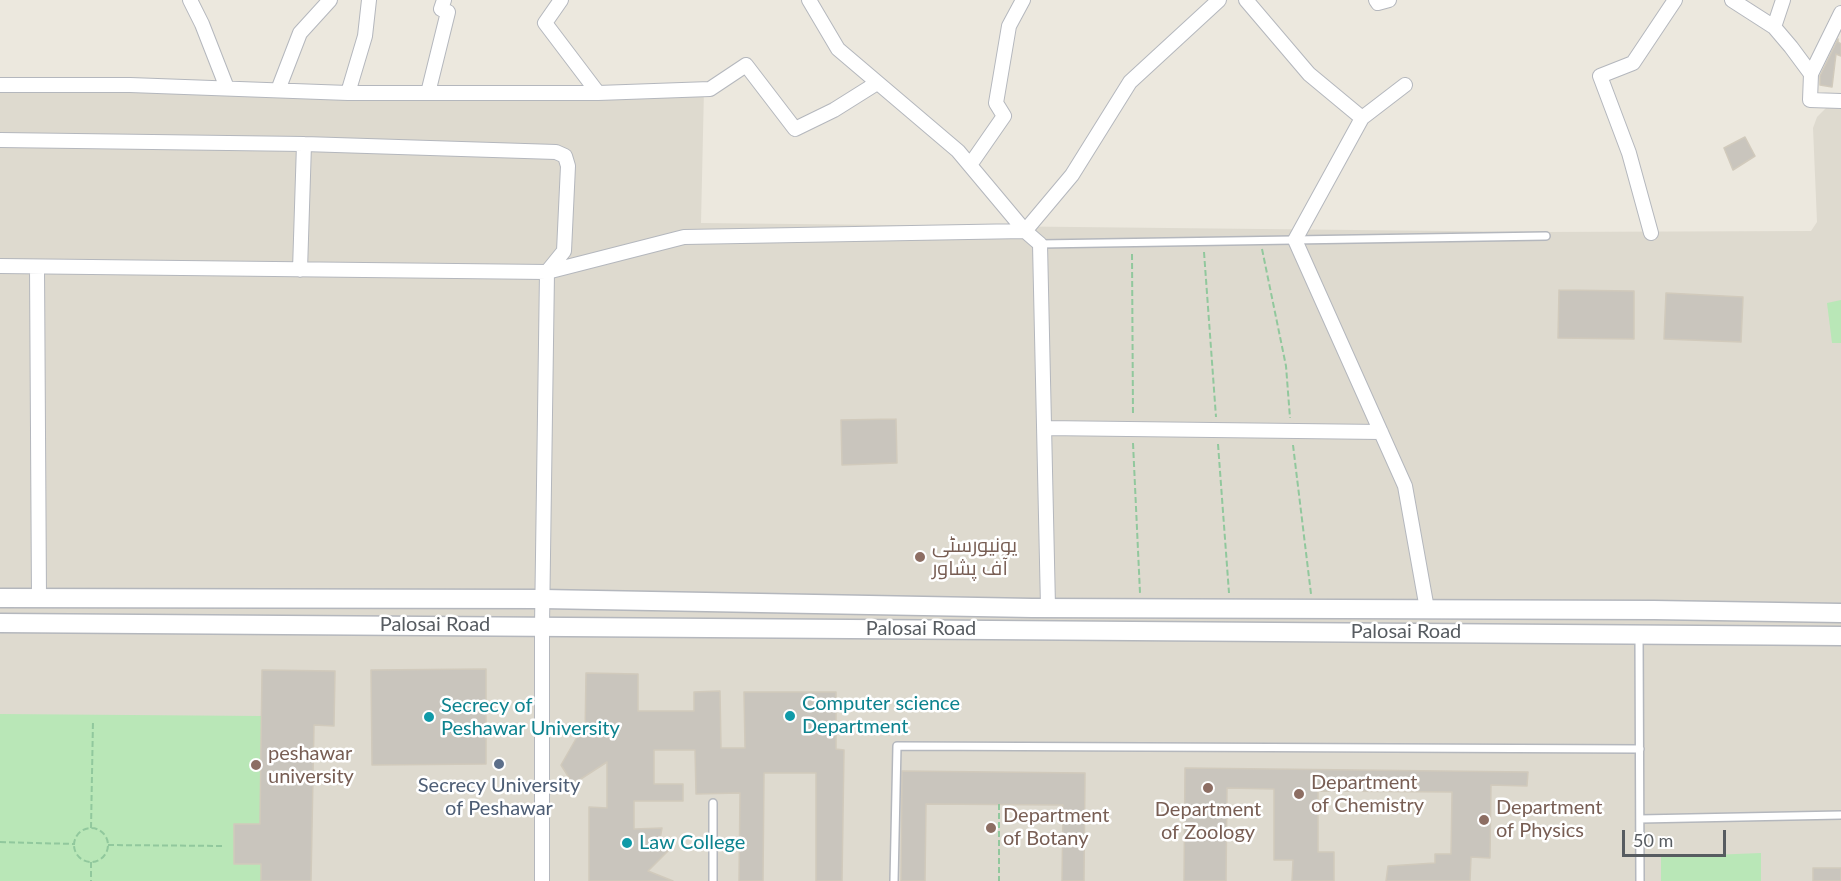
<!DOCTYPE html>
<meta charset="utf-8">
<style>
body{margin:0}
#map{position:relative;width:1841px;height:881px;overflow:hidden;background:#ece8de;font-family:Lato,sans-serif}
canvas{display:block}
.scale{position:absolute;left:1622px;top:830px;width:104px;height:27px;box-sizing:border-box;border:3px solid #575c61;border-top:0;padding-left:8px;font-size:18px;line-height:21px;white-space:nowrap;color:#575c61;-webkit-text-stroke:4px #fff;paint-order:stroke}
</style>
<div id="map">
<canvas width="1841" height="881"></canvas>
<div class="scale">50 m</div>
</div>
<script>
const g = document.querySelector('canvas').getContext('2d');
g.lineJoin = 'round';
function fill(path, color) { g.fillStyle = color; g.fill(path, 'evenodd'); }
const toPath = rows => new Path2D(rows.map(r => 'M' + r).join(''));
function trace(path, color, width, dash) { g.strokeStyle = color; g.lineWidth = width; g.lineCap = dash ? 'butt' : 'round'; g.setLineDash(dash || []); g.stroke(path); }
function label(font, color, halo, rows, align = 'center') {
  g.font = font + ' Lato,Cairo,sans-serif'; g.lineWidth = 5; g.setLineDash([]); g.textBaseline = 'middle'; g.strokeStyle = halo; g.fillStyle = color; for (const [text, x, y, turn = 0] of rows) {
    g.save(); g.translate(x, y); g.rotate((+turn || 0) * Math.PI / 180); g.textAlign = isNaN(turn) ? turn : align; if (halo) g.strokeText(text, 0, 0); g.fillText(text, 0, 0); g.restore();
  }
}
fill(toPath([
 [0,87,704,89,701,223,1542,232,1811,231,1817,222,1813,128,1817,117,1826,108,1841,104,1841,881,0,881]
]), '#dedacf');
fill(toPath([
 [1841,300,1841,343,1832,343,1827,303],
 [0,714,261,716,260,824,234,824,234,863,261,864,261,881,0,881],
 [1761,853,1761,881,1661,881,1661,857]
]), '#b9e7b7');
const building = toPath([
 [1838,39,1838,42,1841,44,1841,56,1836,54,1832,87,1820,85,1820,76,1838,39],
 [1745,137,1755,156,1733,170,1724,148,1745,137],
 [1559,290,1634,291,1634,339,1558,338,1559,290],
 [1666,293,1743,297,1741,342,1664,339,1666,293],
 [896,419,897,463,842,465,841,420,896,419],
 [486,669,486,764,372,765,371,670,486,669],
 [262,670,335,671,334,726,314,725,311,881,261,881,261,864,234,864,234,824,260,824,262,670],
 [586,673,638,674,638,711,694,711,694,692,720,691,721,748,745,748,744,692,836,692,836,749,844,750,842,881,816,881,816,773,764,773,763,881,739,881,740,793,696,794,695,750,654,750,654,784,683,784,683,801,634,801,634,829,662,828,660,839,672,847,648,871,673,881,589,881,589,807,607,808,607,762,573,784,561,765,577,737,585,737,586,673],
 [1185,768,1528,772,1527,786,1491,785,1490,858,1471,857,1470,881,1386,881,1388,866,1435,863,1435,854,1451,854,1452,792,1318,791,1318,852,1334,852,1334,881,1292,881,1293,860,1274,860,1274,789,1227,788,1226,881,1184,881,1185,768],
 [902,771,1085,773,1084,881,1062,881,1063,805,926,804,925,881,901,881,902,771],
 [1813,868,1841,868,1841,881,1813,881,1813,868]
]);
fill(building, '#c9c5bd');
trace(building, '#d1cabc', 1.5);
const service = toPath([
 [1040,244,1546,236],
 [1639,635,1640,881],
 [1640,819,1841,815],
 [713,881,713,803],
 [894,881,897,746,1640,749]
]);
const minor = toPath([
 [190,0,202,24,227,88],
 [561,0,545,23,598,93,710,89,746,65,795,129,834,110,877,83],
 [809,0,838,49,958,151,1025,231,1040,244,1048,607],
 [1246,0,1309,74,1362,118],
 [1376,0,1378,3,1389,0],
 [1732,0,1774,27,1791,47,1811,74,1810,100,1841,101],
 [1774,27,1783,0],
 [1811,74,1841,13],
 [0,85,130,85,348,93,598,93],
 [1405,85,1362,118,1295,240,1405,486,1427,609],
 [278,90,300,33,330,0],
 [348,93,365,36,369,0],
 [428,93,448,12,441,9,444,0],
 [0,140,304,144,556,152,565,156,568,166,564,251,547,272,542,626,542,881],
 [970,165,1004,116,996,103,1009,26,1023,0],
 [1651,233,1629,153,1600,76,1633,63,1675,0],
 [0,266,547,272,684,237,1025,231,1072,175,1130,82,1219,0],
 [37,267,39,598],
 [300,270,304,144],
 [1044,428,1381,432]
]);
const tertiary = toPath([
 [0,598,543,599,1032,608,1654,610,1841,613],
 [0,623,1841,636]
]);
trace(service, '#b4b7bd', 10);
trace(minor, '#b4b7bd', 16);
trace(tertiary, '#b4b7bd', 21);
trace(toPath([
 [1262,249,1286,366,1290,418],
 [1204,252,1216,417],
 [1132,254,1133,416],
 [1133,443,1140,593],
 [1218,444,1229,593],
 [1293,445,1311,594],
 [999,804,999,881],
 [91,828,93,721],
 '74 845a17 17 0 1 1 34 0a17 17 0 1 1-34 0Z',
 [0,842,74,844],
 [108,845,224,846],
 [91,862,91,881]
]), '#91c89d', 2, [6, 3]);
trace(service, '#fff', 7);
trace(minor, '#fff', 14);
trace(tertiary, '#fff', 18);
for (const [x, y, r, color] of [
 [920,557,6,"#8d6e63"],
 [790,716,6,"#0f9aa8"],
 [429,717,6,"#0f9aa8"],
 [499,764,6,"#5c6f8a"],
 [256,765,6,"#8d6e63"],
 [1208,788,6,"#8d6e63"],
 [1299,794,6,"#8d6e63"],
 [1484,820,6,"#8d6e63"],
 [991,828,6,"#8d6e63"],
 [627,843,6,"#0f9aa8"]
]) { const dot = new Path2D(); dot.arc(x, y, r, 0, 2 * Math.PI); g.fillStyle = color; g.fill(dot); trace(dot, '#fff', 2); }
label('20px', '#785e54', '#fff', [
 ["یونیورسٹی",932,546],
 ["آف پشاور",932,569],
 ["peshawar",268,754],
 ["university",268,777],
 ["Department",1311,783],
 ["of Chemistry",1311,806],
 ["Department",1496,808],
 ["of Physics",1496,831],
 ["Department",1208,810,"center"],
 ["of Zoology",1208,833,"center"],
 ["Department",1003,816],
 ["of Botany",1003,839]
], 'left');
label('20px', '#575c61', '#fff', [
 ["Palosai Road",435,625],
 ["Palosai Road",921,629],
 ["Palosai Road",1406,632]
]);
label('20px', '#0d838f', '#fff', [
 ["Computer science",802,704],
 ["Department",802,727],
 ["Secrecy of",441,706],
 ["Peshawar University",441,729],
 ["Law College",639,843]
], 'left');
label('20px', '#4e5e75', '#fff', [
 ["Secrecy University",499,786],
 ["of Peshawar",499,809]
]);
</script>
